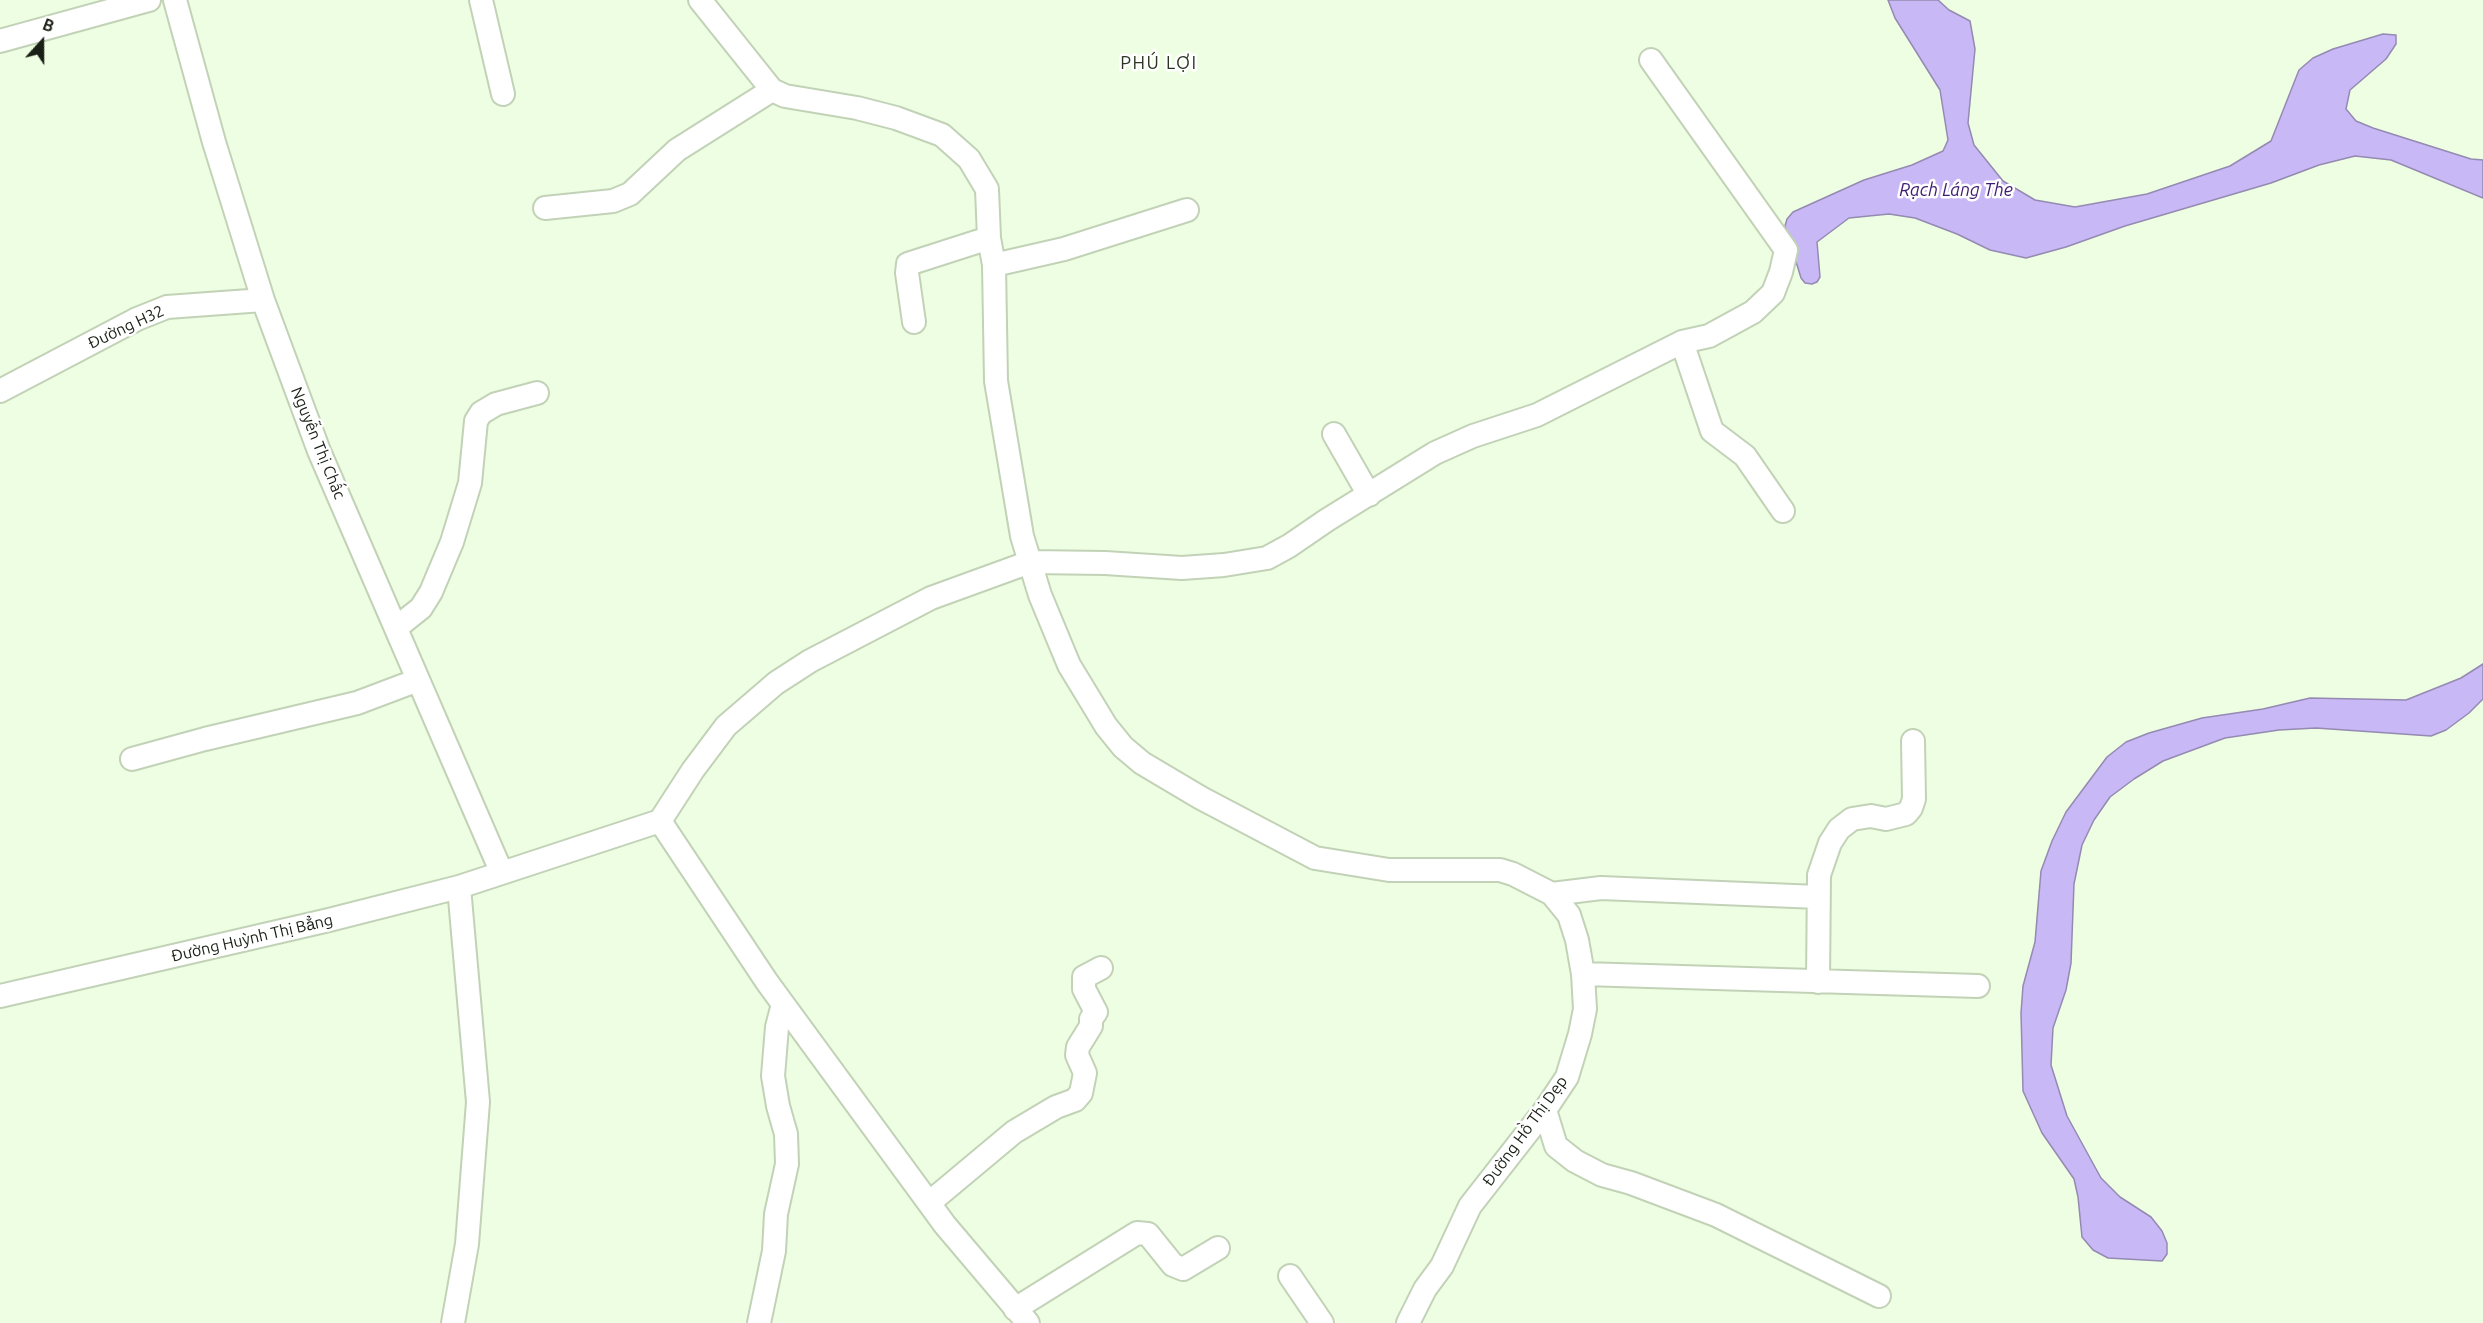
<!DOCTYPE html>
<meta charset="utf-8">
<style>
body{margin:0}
#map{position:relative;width:2483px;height:1323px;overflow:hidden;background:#eefee2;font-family:Ubuntu,sans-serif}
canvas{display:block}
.north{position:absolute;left:12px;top:12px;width:60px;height:60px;-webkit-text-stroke:4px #fff;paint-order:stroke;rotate:21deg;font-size:16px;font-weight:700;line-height:24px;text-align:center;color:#1a1f16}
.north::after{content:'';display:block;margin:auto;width:21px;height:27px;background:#1a1f16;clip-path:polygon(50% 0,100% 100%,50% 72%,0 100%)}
</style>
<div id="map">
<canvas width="2483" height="1323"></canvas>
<div class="north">B</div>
</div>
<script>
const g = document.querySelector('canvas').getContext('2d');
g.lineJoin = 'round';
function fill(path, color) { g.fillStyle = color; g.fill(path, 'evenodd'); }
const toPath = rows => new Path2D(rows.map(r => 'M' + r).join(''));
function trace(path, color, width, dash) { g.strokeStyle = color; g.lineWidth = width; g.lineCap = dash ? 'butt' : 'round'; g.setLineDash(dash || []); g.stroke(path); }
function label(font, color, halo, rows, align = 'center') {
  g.font = font + ' Ubuntu,sans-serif'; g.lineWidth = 5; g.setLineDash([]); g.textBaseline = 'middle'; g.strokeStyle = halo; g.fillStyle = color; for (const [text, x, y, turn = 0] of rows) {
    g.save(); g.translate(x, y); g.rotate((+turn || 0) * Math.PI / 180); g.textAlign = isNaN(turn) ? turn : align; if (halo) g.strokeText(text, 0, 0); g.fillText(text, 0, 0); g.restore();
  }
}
const water = toPath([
 [1888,0,1938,0,1949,10,1970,21,1975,49,1968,123,1974,145,2003,181,2035,200,2075,207,2147,194,2230,166,2271,141,2299,70,2313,58,2333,49,2383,34,2396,35,2396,44,2386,59,2350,90,2346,109,2356,121,2373,128,2471,159,2483,160,2483,198,2391,160,2355,156,2319,165,2271,183,2125,226,2066,247,2026,258,1990,250,1957,234,1915,218,1889,214,1849,218,1817,242,1820,277,1817,282,1812,284,1805,283,1801,278,1785,226,1787,219,1793,212,1864,180,1912,165,1943,151,1948,140,1940,90,1895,18,1888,0],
 [2483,664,2483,699,2469,713,2446,730,2431,736,2316,728,2279,730,2225,738,2163,761,2134,779,2110,797,2094,820,2082,845,2074,884,2071,963,2066,990,2053,1028,2051,1065,2067,1116,2101,1178,2120,1197,2151,1217,2162,1231,2167,1243,2167,1254,2162,1261,2108,1258,2093,1250,2082,1237,2078,1197,2074,1179,2042,1133,2023,1091,2021,1013,2023,986,2035,942,2041,871,2052,841,2066,812,2107,757,2126,742,2149,733,2202,718,2263,709,2310,698,2406,700,2461,678,2483,664]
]);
fill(water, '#c8b8f5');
trace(water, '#948ab2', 1.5);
const street = toPath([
 [175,0,214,142,263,300,319,451,501,871],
 [481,0,503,94],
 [700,0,772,90,785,96,857,108,896,118,942,135,969,159,987,189,989,238,994,265,996,381,1022,536,1040,595,1069,665,1106,726,1123,747,1142,763,1201,798,1315,858,1389,870,1500,870,1513,874,1552,894,1601,888,1818,897],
 [0,41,149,0],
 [545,208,613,201,630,194,677,150,772,90],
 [994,265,1064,249,1187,210],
 [914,322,907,273,908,264,989,238],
 [1682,342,1712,431,1745,456,1783,511],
 [0,391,137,319,167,307,263,300],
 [1334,434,1369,495],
 [396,628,421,608,431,592,452,542,470,483,476,421,481,413,496,404,537,393],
 [132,759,205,739,357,703,418,680],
 [660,821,693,770,726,726,776,683,810,661,931,598,1030,562,1105,563,1182,568,1224,565,1267,558,1289,546,1327,520,1435,453,1473,436,1537,415,1682,342,1709,336,1753,312,1773,293,1781,272,1786,250,1651,60],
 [1583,974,1978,986],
 [1818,982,1819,875,1830,843,1839,829,1852,819,1871,816,1886,819,1906,814,1911,808,1914,799,1913,741],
 [0,996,329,920,459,887,660,821,767,982,945,1225,1028,1323],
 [1545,1110,1556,1146,1575,1161,1602,1175,1631,1183,1716,1215,1879,1296],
 [929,1203,1014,1132,1056,1107,1075,1100,1081,1093,1085,1073,1077,1055,1078,1047,1091,1026,1091,1019,1096,1012,1084,989,1084,977,1101,968],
 [1290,1276,1322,1323],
 [1015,1309,1137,1233,1148,1234,1173,1265,1183,1269,1218,1248],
 [453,1323,467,1244,478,1102,459,887],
 [759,1323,774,1251,776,1214,787,1164,786,1134,778,1106,773,1076,777,1027,783,1004],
 [1408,1323,1425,1289,1442,1266,1470,1206,1545,1110,1567,1077,1580,1034,1585,1009,1583,974,1577,940,1569,915,1552,894]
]);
trace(street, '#c2d2b7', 26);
trace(street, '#fff', 22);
label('16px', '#1a1f16', '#fff', [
 ["Đường H32",126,327,-25],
 ["Nguyễn Thị Chấc",318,443,68],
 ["Đường Huỳnh Thị Bẳng",252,938,-13],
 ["Đường Hồ Thị Dẹp",1525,1131,-54]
]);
g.letterSpacing = '1.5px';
label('18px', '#2a3621', '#fff', [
 ["PHÚ LỢI",1159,63]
]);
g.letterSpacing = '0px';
label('italic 18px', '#3f1c72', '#fff', [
 ["Rạch Láng The",1956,190]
]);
</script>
